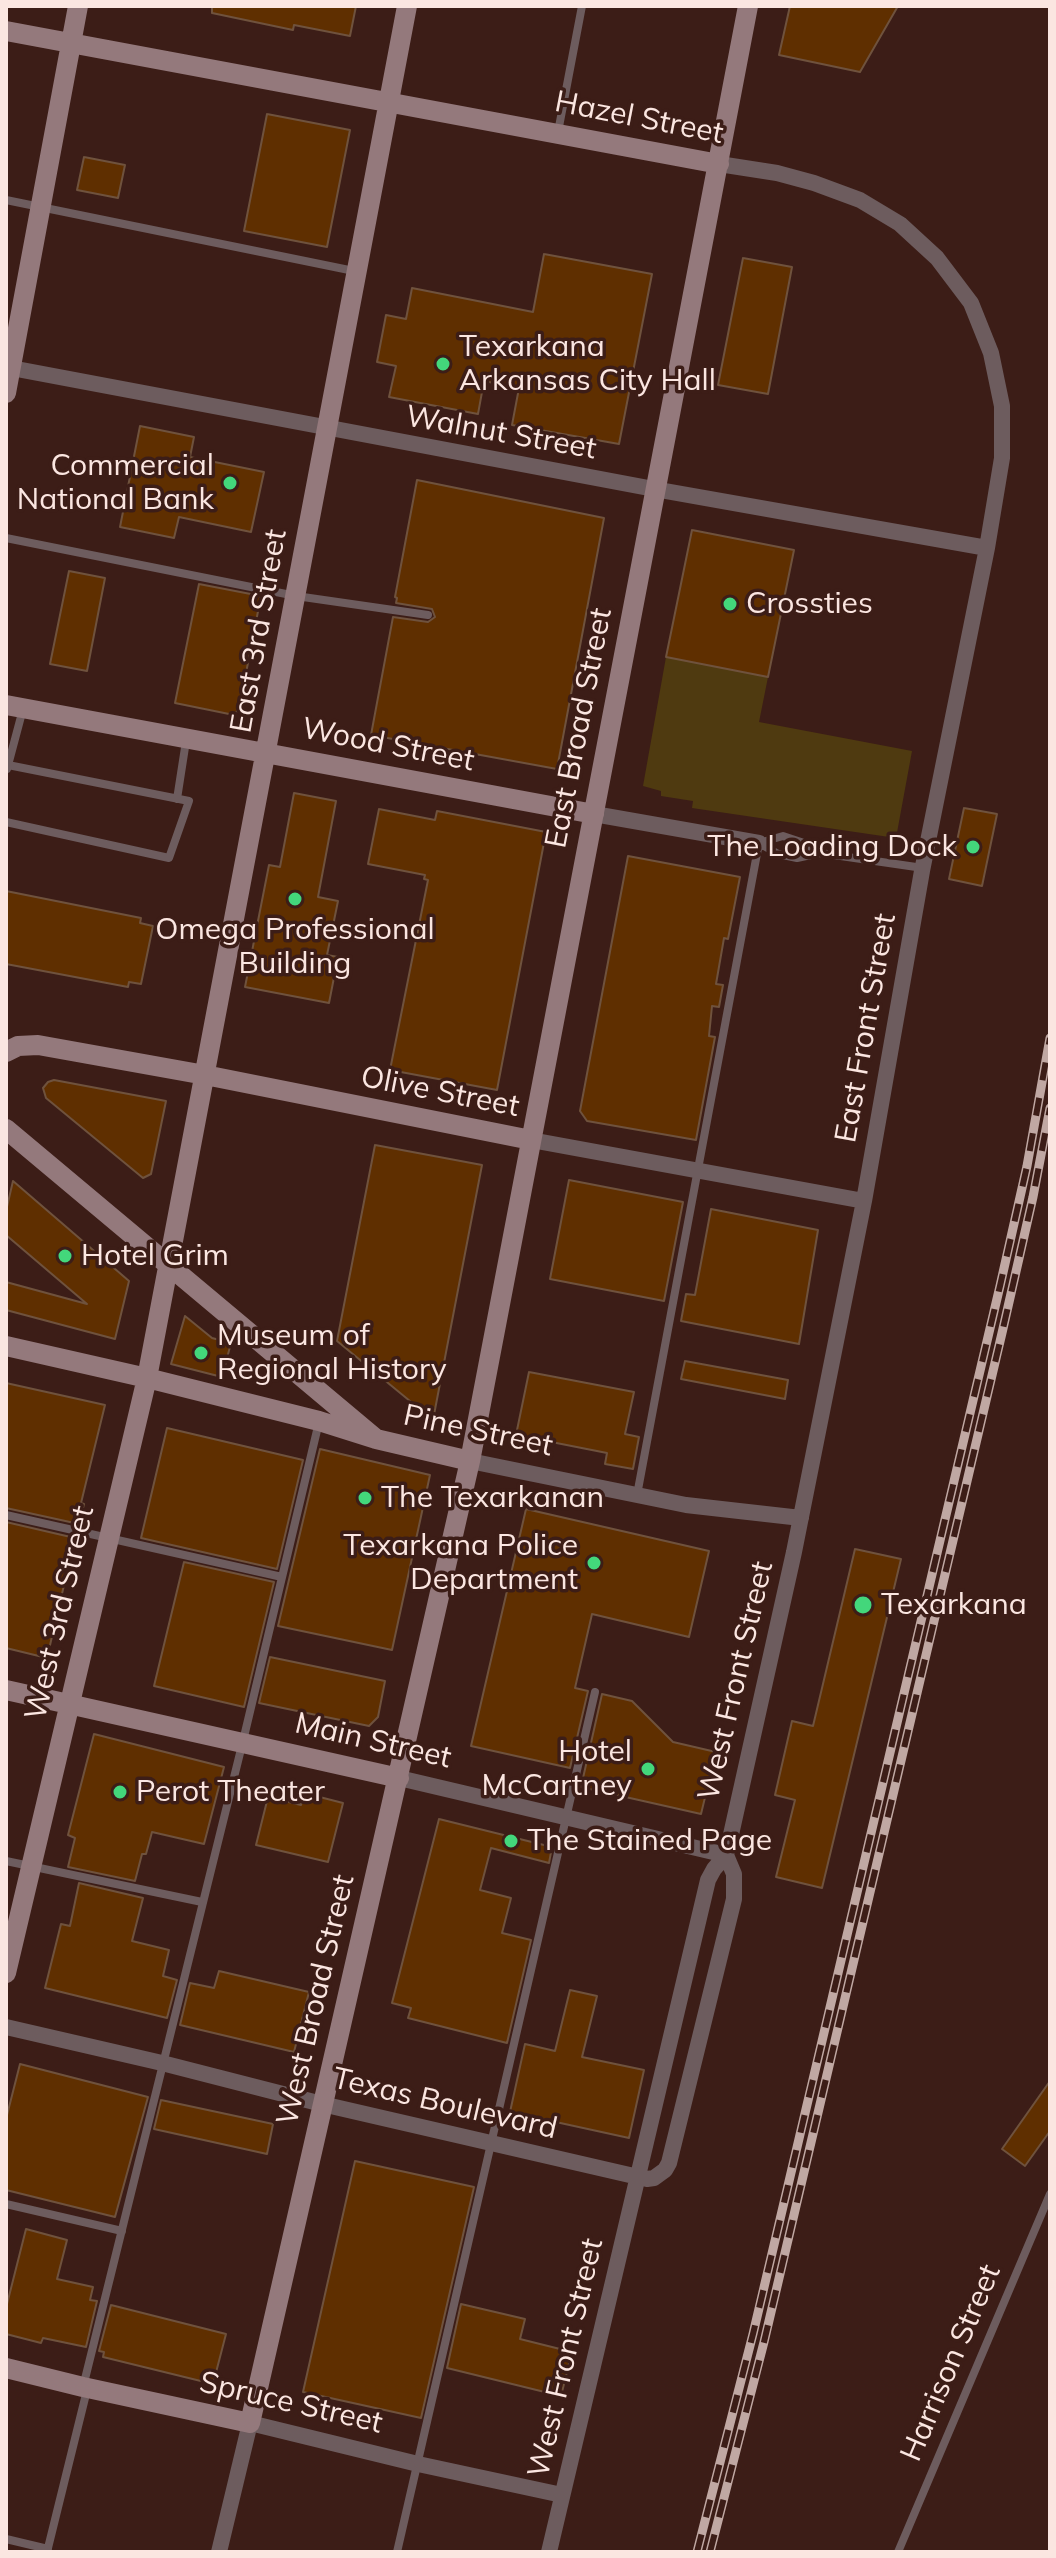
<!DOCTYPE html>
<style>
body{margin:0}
#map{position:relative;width:1056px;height:2558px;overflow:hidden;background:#3c1d17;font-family:Mulish,sans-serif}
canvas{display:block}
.frame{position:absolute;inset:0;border:8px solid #fbe6e1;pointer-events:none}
</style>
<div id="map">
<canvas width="1056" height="2558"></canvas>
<div class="frame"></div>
</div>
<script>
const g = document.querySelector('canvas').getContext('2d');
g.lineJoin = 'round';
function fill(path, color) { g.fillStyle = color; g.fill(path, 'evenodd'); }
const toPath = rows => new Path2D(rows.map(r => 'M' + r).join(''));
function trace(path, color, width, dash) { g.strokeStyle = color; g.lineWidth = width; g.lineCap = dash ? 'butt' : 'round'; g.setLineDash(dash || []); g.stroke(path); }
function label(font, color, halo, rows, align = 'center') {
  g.font = font + ' Mulish,sans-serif'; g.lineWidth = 7; g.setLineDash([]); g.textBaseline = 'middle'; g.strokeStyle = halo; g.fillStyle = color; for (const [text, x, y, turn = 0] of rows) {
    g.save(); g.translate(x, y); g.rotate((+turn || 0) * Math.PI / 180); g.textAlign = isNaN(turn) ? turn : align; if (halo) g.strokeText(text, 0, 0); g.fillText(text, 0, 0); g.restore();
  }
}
fill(toPath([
 [666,657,768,677,759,722,912,751,896,838,692,808,693,801,661,796,661,791,643,786]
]), '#4f3a10');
const building = toPath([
 [212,6,356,6,350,36,294,25,293,30,212,13,212,6],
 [790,6,898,6,860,72,779,55,790,6],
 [267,114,350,130,327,247,244,231,267,114],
 [84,157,125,165,118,198,77,190,84,157],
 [544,254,652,274,619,444,512,425,519,388,484,381,478,414,389,397,396,366,377,362,386,315,406,319,412,288,533,312,544,254],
 [743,258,792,267,768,394,718,385,743,258],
 [140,426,194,437,190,457,264,472,251,532,179,517,174,538,120,527,140,426],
 [417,480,604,518,557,769,371,735,393,617,428,622,435,617,432,609,396,603,397,598,395,597,417,480],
 [692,530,794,550,768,677,666,657,692,530],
 [69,571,105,578,87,671,50,664,69,571],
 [199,584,261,596,239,709,234,715,175,703,199,584],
 [294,793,336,801,318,897,338,901,327,955,338,957,329,1003,245,987,269,865,280,867,294,793],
 [964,808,997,814,982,886,949,879,964,808],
 [379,809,435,820,437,811,546,832,497,1090,390,1070,428,880,424,879,425,875,368,864,379,809],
 [628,856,740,877,728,939,724,938,716,984,723,985,719,1007,712,1006,709,1036,715,1037,696,1140,587,1121,580,1111,628,856],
 [6,891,141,918,140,923,153,926,141,984,129,982,128,987,6,964,6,891],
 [54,1080,166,1101,151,1174,143,1178,46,1098,43,1088,48,1082,54,1080],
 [375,1145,482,1165,433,1420,337,1341,375,1145],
 [569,1180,683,1202,664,1301,550,1279,569,1180],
 [13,1181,129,1281,115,1339,6,1310,6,1282,87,1304,6,1235,6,1211,13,1181],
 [711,1209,818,1230,799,1344,681,1321,686,1294,695,1295,711,1209],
 [185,1316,212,1338,231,1343,222,1377,171,1364,185,1316],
 [685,1361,788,1380,785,1399,681,1379,685,1361],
 [529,1372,634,1392,625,1434,639,1437,633,1469,605,1464,607,1453,516,1435,529,1372],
 [6,1383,105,1405,81,1503,84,1504,79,1524,6,1508,6,1383],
 [167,1428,303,1460,277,1569,141,1538,167,1428],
 [320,1449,430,1475,392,1650,278,1626,320,1449],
 [526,1509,709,1551,689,1637,592,1614,575,1688,588,1691,570,1768,471,1746,526,1509],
 [6,1522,75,1538,47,1658,6,1648,6,1522],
 [855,1549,901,1559,822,1888,776,1877,795,1800,775,1795,792,1721,813,1726,855,1549],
 [184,1562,274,1582,244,1707,154,1686,184,1562],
 [270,1657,385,1681,378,1717,369,1726,259,1703,270,1657],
 [602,1694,632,1701,673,1742,716,1752,701,1814,581,1787,602,1694],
 [94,1734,224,1767,204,1844,152,1832,146,1854,142,1854,135,1881,68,1867,75,1838,68,1835,94,1734],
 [304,1793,343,1803,328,1862,256,1845,268,1797,301,1805,304,1793],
 [439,1819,552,1847,549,1863,491,1848,480,1890,511,1898,502,1933,531,1940,507,2043,408,2018,411,2008,392,2003,439,1819],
 [79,1883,143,1898,132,1941,169,1950,163,1976,177,1980,167,2018,45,1988,61,1924,70,1926,79,1883],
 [219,1971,309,1992,294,2052,180,2025,190,1983,214,1988,219,1971],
 [570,1990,597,1996,582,2057,644,2070,629,2138,510,2112,525,2044,555,2051,570,1990],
 [20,2064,148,2097,115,2217,6,2190,6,2119,20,2064],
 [1050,2081,1050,2131,1025,2166,1002,2149,1050,2081],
 [161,2100,273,2124,267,2154,154,2129,161,2100],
 [355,2161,474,2187,421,2418,303,2392,355,2161],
 [26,2229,67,2240,57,2279,93,2287,90,2300,97,2301,86,2347,43,2338,41,2343,6,2334,6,2308,26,2229],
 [461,2304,525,2319,520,2339,572,2352,561,2396,447,2368,461,2304],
 [111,2305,226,2334,213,2384,103,2357,104,2352,99,2351,111,2305]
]);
fill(building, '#5f2f00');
trace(building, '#6f523d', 2);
trace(toPath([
 [558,132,582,6],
 [6,200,354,271],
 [6,538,296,596,428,615],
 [7,769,23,709],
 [177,799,186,741],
 [6,822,169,858,189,801,8,765],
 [759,843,783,836,804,843,820,853,923,868],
 [759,843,778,854,797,858,820,853],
 [637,1495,759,843],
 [6,1515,282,1577],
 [6,1861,202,1902],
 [6,2204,122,2231],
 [83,2387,243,1741,319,1422],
 [6,2539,48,2549],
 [47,2552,87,2390],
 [397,2552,595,1692],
 [898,2552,1050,2194]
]), '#6d5c5e', 8);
trace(toPath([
 [6,367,654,489,987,548],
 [594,814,759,843],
 [531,1140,864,1201],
 [470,1461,686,1505,801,1518],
 [399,1778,726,1855],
 [6,2027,162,2063,322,2104,647,2179,654,2178,665,2170,669,2163,734,1899,734,1874,726,1855,728,1847],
 [219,2552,250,2423,418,2464,562,2495],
 [549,2552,708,1880,714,1869,726,1855,730,1839,794,1552,864,1201,922,871,987,548,1002,458,1002,406,991,353,971,303,937,258,900,224,860,200,814,183,777,173,719,164]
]), '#6d5c5e', 16);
trace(toPath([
 [6,31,719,164],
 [6,393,78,6],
 [6,705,594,814],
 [6,1052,18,1046,38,1045,205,1075,531,1140],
 [6,1129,376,1439],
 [6,1346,147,1378,319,1421,376,1439,470,1461],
 [6,1690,399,1778],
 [6,1973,147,1378,407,6],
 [6,2368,83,2387,250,2423,470,1461,748,6]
]), '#94797c', 20);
const rail = toPath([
 [697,2552,753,2334,1000,1286,1027,1166,1050,1038],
 [710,2552,764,2342,850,1977,1002,1333,1033,1197,1050,1108]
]);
trace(rail, '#c0a8a3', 9);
trace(rail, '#3c1d17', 6, [18]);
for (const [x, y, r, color] of [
 [443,364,8,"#43d77b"],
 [230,483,8,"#43d77b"],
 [730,604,8,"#43d77b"],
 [973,847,8,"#43d77b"],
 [295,899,8,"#43d77b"],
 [65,1256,8,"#43d77b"],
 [201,1353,8,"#43d77b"],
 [365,1498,8,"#43d77b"],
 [594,1563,8,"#43d77b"],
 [863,1605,10,"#43d77b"],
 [648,1769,8,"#43d77b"],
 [120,1792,8,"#43d77b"],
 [511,1841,8,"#43d77b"]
]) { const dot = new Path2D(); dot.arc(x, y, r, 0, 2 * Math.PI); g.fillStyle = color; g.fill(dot); trace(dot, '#3c1d17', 3); }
label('30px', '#fbe6e1', '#3c1d17', [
 ["Hazel Street",639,118,11],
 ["Walnut Street",501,433,10],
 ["East 3rd Street",259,631,-80],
 ["East Broad Street",579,728,-79],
 ["Wood Street",388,745,11],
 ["East Front Street",866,1028,-80],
 ["Olive Street",440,1092,11],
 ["Pine Street",478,1431,12],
 ["West 3rd Street",60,1613,-77],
 ["West Front Street",736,1681,-77],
 ["Main Street",373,1741,13],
 ["West Broad Street",316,2000,-77],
 ["Texas Boulevard",445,2104,13],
 ["West Front Street",566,2358,-77],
 ["Harrison Street",951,2363,-67],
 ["Spruce Street",291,2403,13]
]);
label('30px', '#fbe6e1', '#3c1d17', [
 ["Texarkana",459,347],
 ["Arkansas City Hall",459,381],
 ["Commercial",214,466,"right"],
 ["National Bank",214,500,"right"],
 ["Crossties",746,604],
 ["The Loading Dock",957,847,"right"],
 ["Omega Professional",295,930,"center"],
 ["Building",295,964,"center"],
 ["Hotel Grim",81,1256],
 ["Museum of",217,1336],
 ["Regional History",217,1370],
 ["The Texarkanan",381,1498],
 ["Texarkana Police",578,1546,"right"],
 ["Department",578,1580,"right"],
 ["Texarkana",881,1605],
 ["Hotel",632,1752,"right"],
 ["McCartney",632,1786,"right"],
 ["Perot Theater",136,1792],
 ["The Stained Page",527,1841]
], 'left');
</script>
